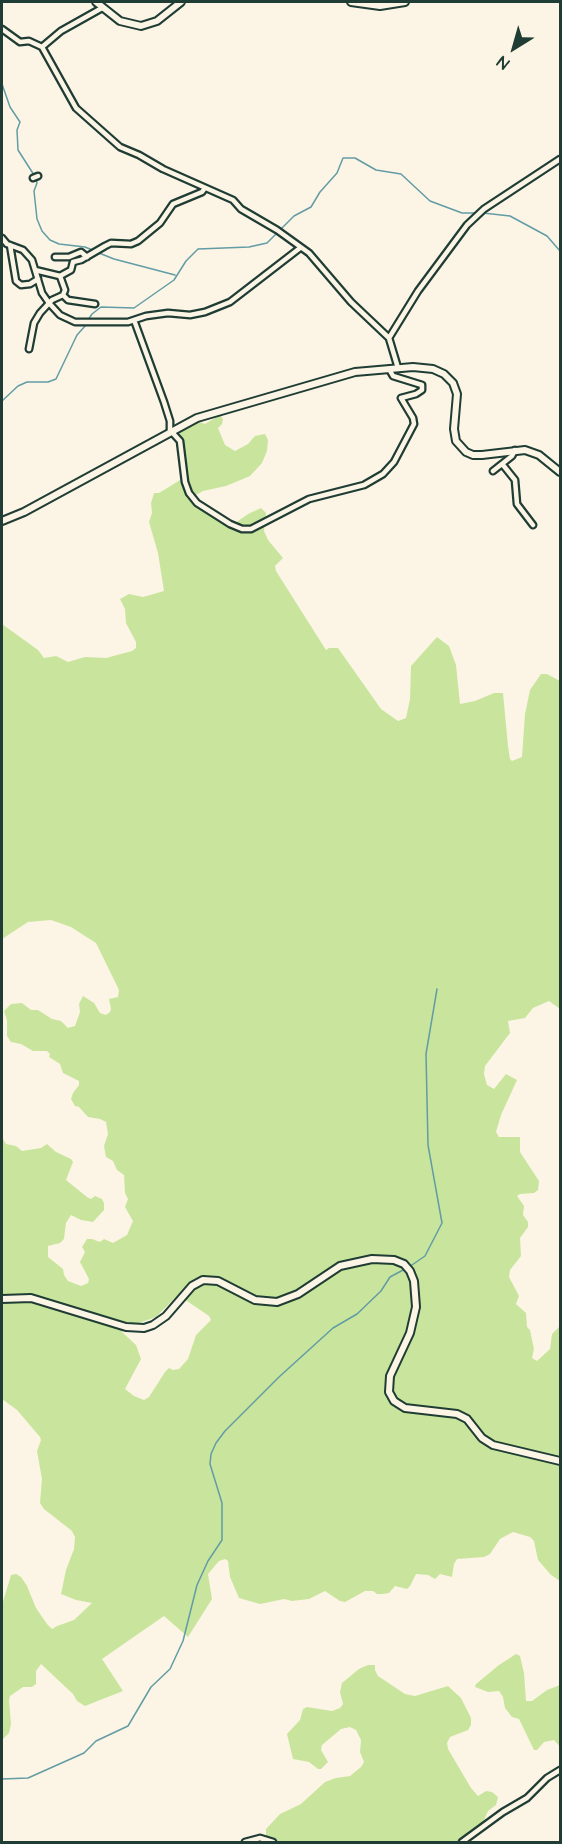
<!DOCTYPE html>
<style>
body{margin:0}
#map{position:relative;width:562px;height:1844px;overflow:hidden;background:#fcf5e5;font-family:"Architects Daughter",sans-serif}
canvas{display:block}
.frame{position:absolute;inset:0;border:3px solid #1f3d34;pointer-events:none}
.north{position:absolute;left:484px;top:18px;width:60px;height:60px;-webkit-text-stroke:4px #fcf5e5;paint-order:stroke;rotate:217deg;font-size:16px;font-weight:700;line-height:24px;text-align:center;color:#1f3d34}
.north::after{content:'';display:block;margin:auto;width:21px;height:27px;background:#1f3d34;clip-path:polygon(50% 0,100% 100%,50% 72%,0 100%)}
</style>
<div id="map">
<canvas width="562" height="1844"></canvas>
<div class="frame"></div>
<div class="north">N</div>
</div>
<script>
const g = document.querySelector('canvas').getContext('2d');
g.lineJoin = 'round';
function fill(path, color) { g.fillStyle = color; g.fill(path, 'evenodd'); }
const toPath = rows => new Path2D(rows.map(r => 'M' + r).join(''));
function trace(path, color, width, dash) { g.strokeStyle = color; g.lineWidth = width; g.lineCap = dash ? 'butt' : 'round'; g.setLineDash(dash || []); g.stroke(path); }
fill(toPath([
 [220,415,223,419,222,424,218,428,225,445,235,451,248,444,255,436,265,434,268,440,267,451,262,463,250,476,226,486,203,491,194,496,196,505,231,526,248,514,261,508,266,513,264,531,268,540,283,558,275,566,276,571,326,650,329,648,338,648,381,709,398,721,406,718,410,699,411,666,437,637,449,646,456,665,460,704,475,701,494,693,503,693,508,746,510,759,512,761,522,757,525,714,530,690,541,674,547,674,560,681,560,1009,549,1001,533,1008,525,1018,508,1021,510,1033,485,1066,484,1074,487,1085,494,1089,506,1074,517,1080,501,1115,496,1132,499,1137,520,1137,520,1152,539,1181,538,1190,534,1193,520,1194,517,1196,524,1206,523,1215,528,1222,528,1227,520,1238,521,1256,510,1270,509,1277,519,1296,516,1304,526,1313,527,1327,530,1330,534,1349,532,1358,537,1361,550,1349,552,1334,560,1326,560,1581,551,1575,538,1560,534,1541,530,1537,513,1532,500,1539,490,1554,484,1557,457,1559,454,1564,452,1577,440,1574,435,1579,428,1575,416,1574,410,1586,407,1589,395,1586,389,1593,383,1594,377,1594,373,1591,365,1591,345,1602,340,1601,325,1591,309,1599,292,1601,284,1599,260,1604,239,1598,230,1577,228,1561,225,1559,219,1561,208,1574,212,1599,188,1637,164,1616,102,1659,123,1691,85,1706,77,1701,73,1694,41,1664,36,1671,36,1684,32,1687,23,1687,10,1696,9,1700,11,1724,9,1733,2,1740,2,1605,11,1575,16,1574,21,1577,27,1586,36,1608,47,1624,52,1629,57,1626,74,1620,92,1603,76,1600,61,1594,66,1570,74,1549,75,1537,72,1531,44,1509,40,1503,42,1479,37,1451,41,1440,40,1437,17,1410,2,1399,2,1137,6,1144,16,1146,22,1151,41,1148,47,1144,56,1152,71,1159,73,1162,66,1180,87,1197,91,1199,95,1196,102,1199,104,1203,104,1210,93,1222,81,1220,71,1215,66,1223,64,1239,60,1243,48,1246,48,1257,63,1269,64,1275,68,1281,81,1286,88,1283,89,1279,80,1262,85,1252,82,1247,87,1239,92,1239,100,1242,104,1239,113,1243,127,1235,133,1221,125,1207,128,1199,125,1193,124,1175,117,1170,113,1161,106,1157,104,1146,108,1134,106,1122,100,1119,88,1117,79,1107,75,1106,71,1099,73,1093,79,1085,79,1081,63,1073,60,1064,49,1057,50,1054,47,1051,33,1051,21,1044,11,1042,7,1036,7,1020,4,1011,11,1004,22,1003,31,1010,38,1010,52,1019,61,1021,68,1028,71,1027,75,1026,80,1012,79,1004,83,996,94,1003,100,1013,106,1015,110,1012,111,1009,109,999,118,997,119,990,96,943,71,927,51,920,28,922,2,939,2,624,38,650,44,658,56,656,68,662,85,657,106,658,132,651,136,648,136,642,126,623,125,609,120,599,129,594,143,597,164,591,158,553,149,522,152,513,151,503,154,493,159,493,185,477,180,431,194,420,205,424],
 [178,1295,209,1316,211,1320,196,1335,188,1359,179,1369,173,1370,169,1368,165,1372,149,1397,144,1400,134,1396,125,1389,141,1359,136,1345,122,1332,127,1324,139,1323,156,1317],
 [516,1654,520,1656,524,1673,526,1701,532,1701,547,1690,560,1685,560,1747,554,1740,544,1742,537,1750,534,1750,519,1719,512,1717,505,1708,503,1697,499,1691,488,1692,475,1687,476,1684,499,1665],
 [368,1665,375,1665,375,1670,378,1676,405,1694,415,1696,448,1686,461,1698,471,1718,471,1725,468,1730,450,1737,447,1743,448,1749,471,1788,478,1796,486,1791,492,1792,498,1797,496,1805,488,1811,481,1827,467,1833,459,1842,247,1842,266,1837,266,1829,280,1814,301,1804,325,1782,336,1778,350,1776,361,1767,364,1762,360,1752,361,1740,356,1730,350,1727,341,1729,322,1745,321,1750,328,1762,321,1769,318,1769,309,1762,293,1759,287,1734,300,1720,303,1709,307,1707,332,1711,340,1708,343,1704,340,1692,342,1683,359,1669]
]), '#c9e59d');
trace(toPath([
 [2,84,10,107,20,122,17,130,18,150,34,175],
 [36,179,37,183,34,191,37,219,42,231,50,240,59,244,85,247,95,251],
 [483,213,510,216,547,236,560,251],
 [99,253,114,259,175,275],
 [88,320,92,314,101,307,134,308,174,280,186,261,198,249,249,247,267,243,294,216,311,207,320,192,337,173,343,158,355,158,376,170,401,174,430,201,462,213,478,213],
 [2,401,18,386,27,382,48,382,56,379,77,335,86,325],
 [409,1267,425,1256,442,1223,428,1145,426,1054,437,989],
 [2,1779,28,1778,84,1753,96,1741,128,1726,151,1687,170,1669,183,1641,197,1585,208,1561,222,1540,222,1503,210,1464,211,1454,216,1443,225,1431,279,1377,333,1328,357,1314,381,1291,390,1277,405,1269]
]), '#629ca4', 1.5);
const minor = toPath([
 [2,29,20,42,29,41,42,47,76,108,120,147,139,155,163,169,233,200,241,209,277,230,309,253,351,302,389,338],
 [42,47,61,31,102,8],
 [33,178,38,176],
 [2,238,7,244,23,250,32,260,42,293,49,303,60,315,75,322,128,322,146,316,168,313,190,315,205,312,230,302,300,248],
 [10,245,16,281,21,285,30,284,38,279],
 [55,257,69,257,81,252,87,257],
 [60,276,71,270,73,262,81,260,105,246,111,243,131,244,138,241,160,223,173,204,202,192,205,188],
 [63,295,68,300,95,304],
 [134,320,164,402,170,421,170,430,180,441,185,482,189,493,197,503,230,524,242,529,251,529,309,499,364,485,383,474,394,462,414,424,413,418,401,398,416,394,422,390,422,385,393,376,389,369],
 [29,349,34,323,40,313,52,300,63,295,65,290,60,276,35,270],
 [398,368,389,338,418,291,467,225,484,209,560,159],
 [503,465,515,480,517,504,533,525],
 [493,471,512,456,515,450],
 [245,1842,260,1838,273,1842],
 [462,1842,503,1812,527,1798,547,1778,560,1770]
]);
const major = toPath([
 [96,2,120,21,141,26,157,21,181,2],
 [351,2,380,6,405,2],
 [2,521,24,512,197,418,355,372,413,367,433,369,444,374,453,383,457,394,454,429,456,441,466,452,473,455,482,455,525,450,539,455,560,472],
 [2,1299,31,1298,126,1327,144,1328,153,1325,166,1316,192,1286,203,1280,218,1281,255,1300,277,1302,298,1294,340,1266,372,1259,394,1260,404,1264,410,1271,414,1281,416,1307,410,1333,390,1376,389,1392,394,1401,405,1408,457,1414,467,1419,482,1438,493,1445,560,1461]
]);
trace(minor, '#1f3d34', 9);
trace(major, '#1f3d34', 10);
trace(minor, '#fcf5e5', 4.5);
trace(major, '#fcf5e5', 6);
</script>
